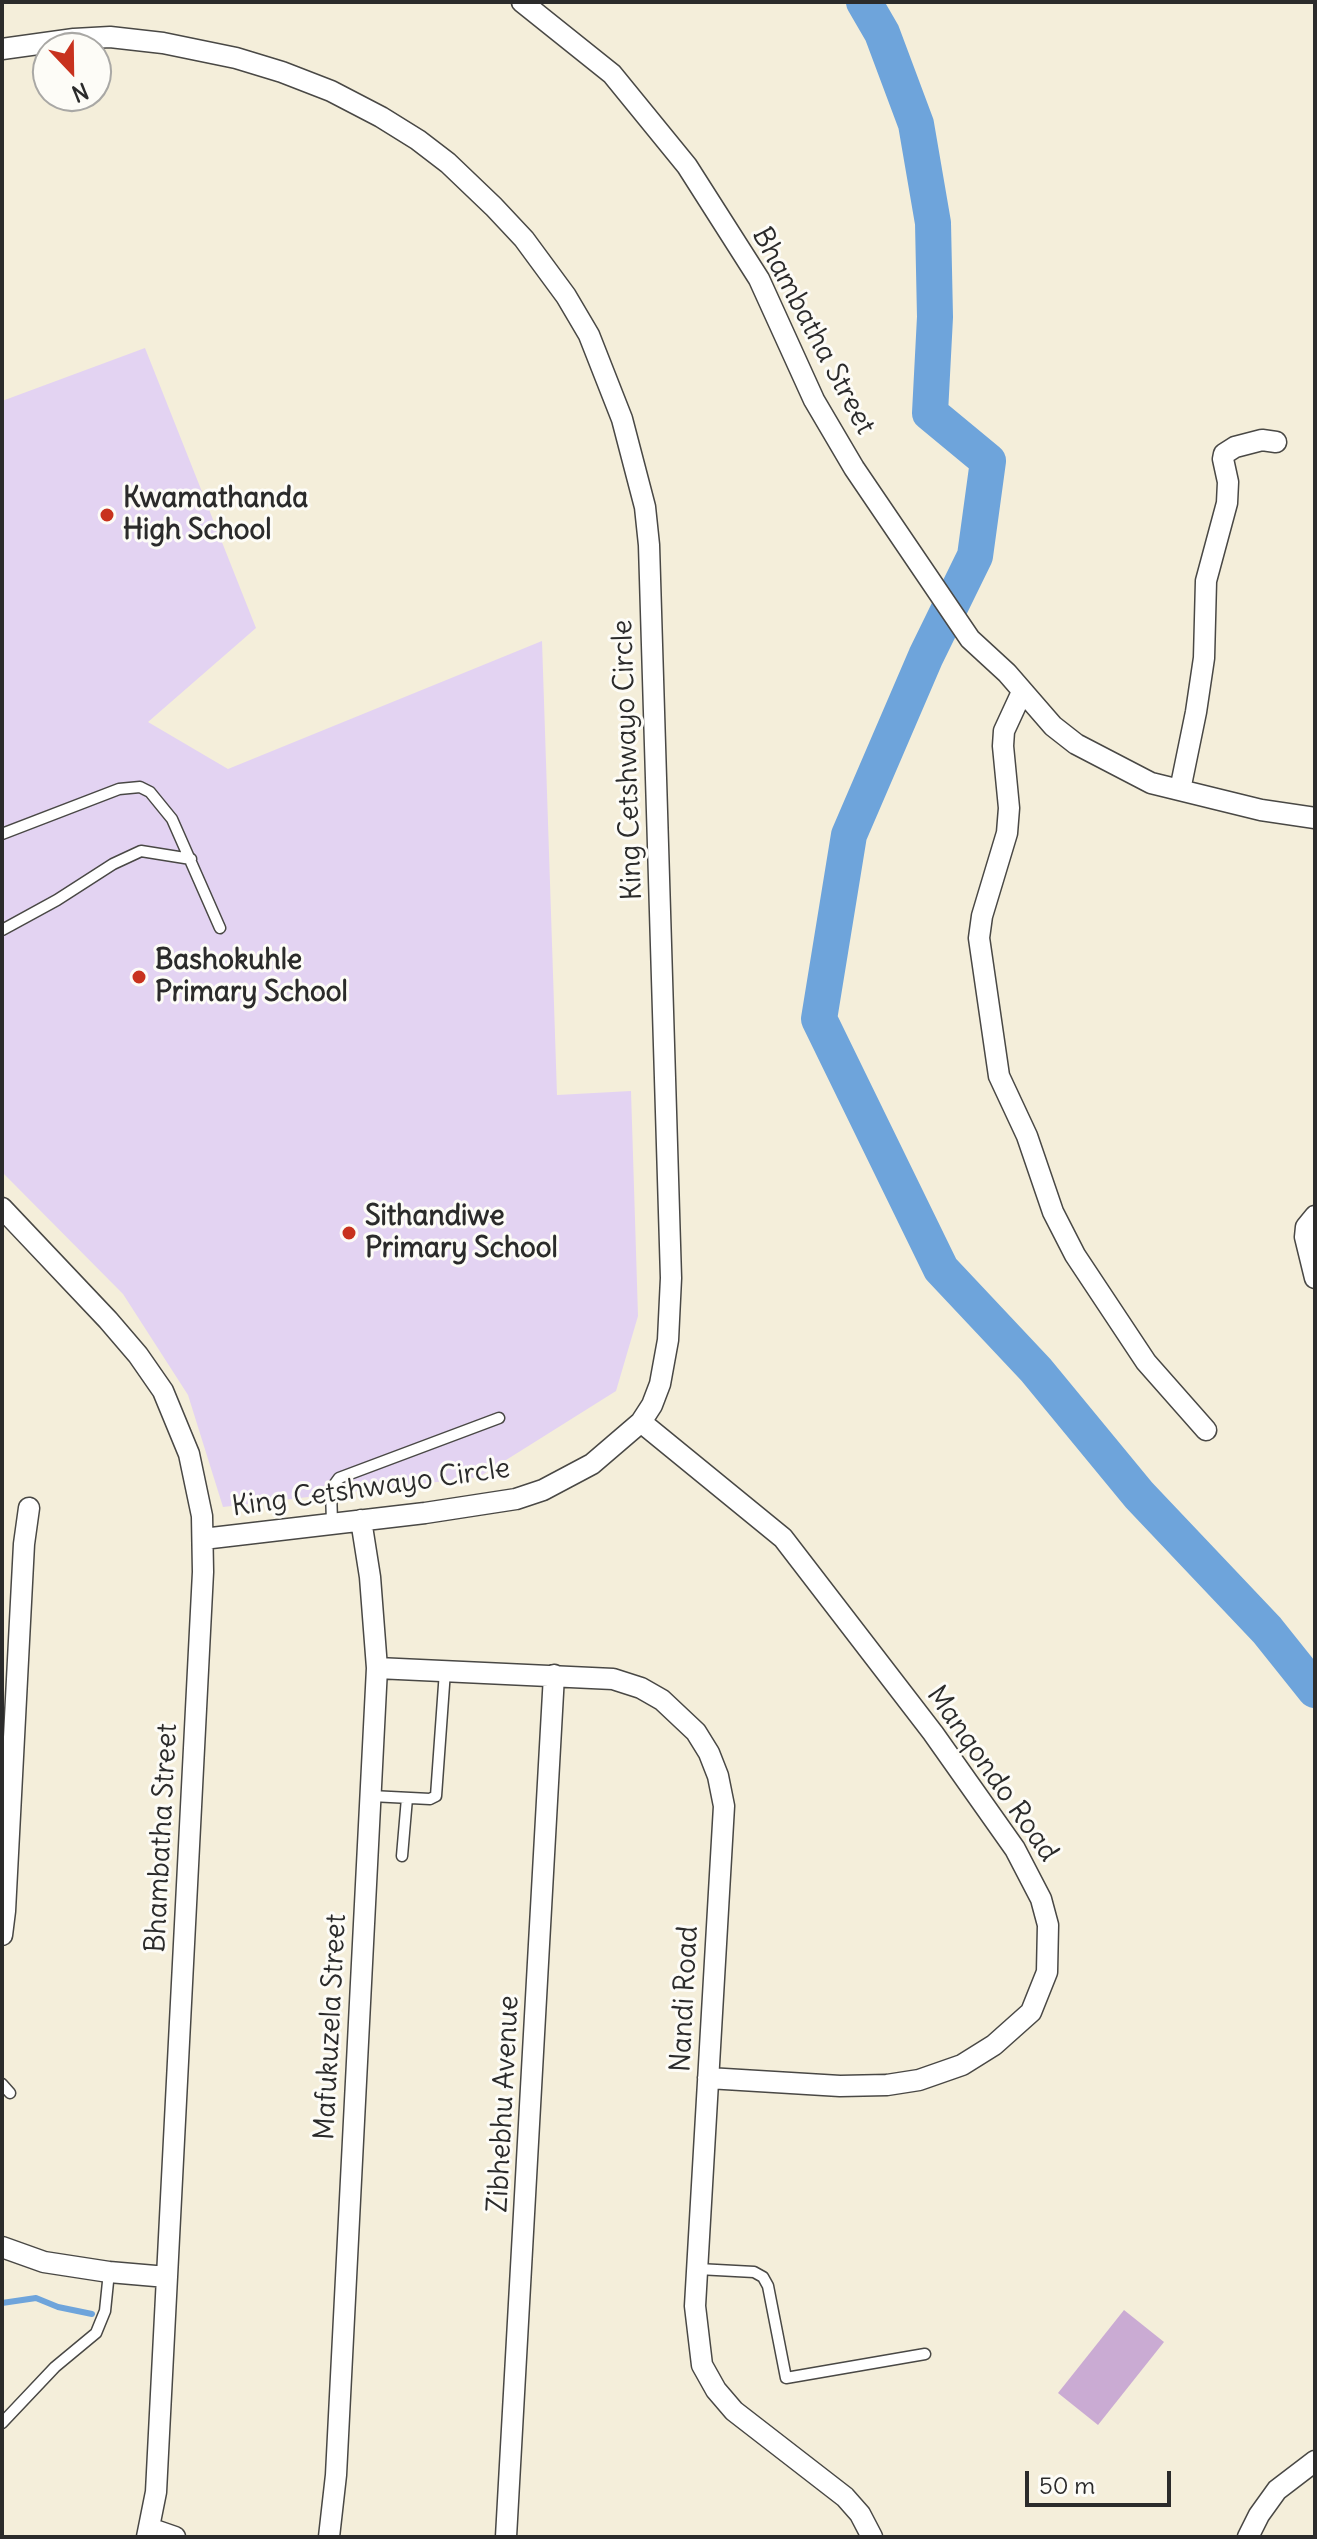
<!DOCTYPE html>
<style>
body{margin:0}
#map{position:relative;width:1317px;height:2539px;overflow:hidden;background:#f4eeda;font-family:Delius,sans-serif}
canvas{display:block}
.frame{position:absolute;inset:0;border:4px solid #2b2b2b;pointer-events:none}
.north{position:absolute;left:32px;top:32px;width:80px;height:80px;box-sizing:border-box;background:#fdfcf7;border:2px solid #a9a8a5;border-radius:50%;rotate:158deg;font-size:22px;font-weight:700;line-height:32px;text-align:center;color:#2b2b2b}
.north::after{content:'';display:block;margin:auto;width:28px;height:36px;background:#c8321e;clip-path:polygon(50% 0,100% 100%,50% 72%,0 100%)}
.scale{position:absolute;left:1025px;top:2471px;width:146px;height:36px;box-sizing:border-box;border:4px solid #2b2b2b;border-top:0;padding-left:10px;font-size:24px;line-height:28px;white-space:nowrap;color:#2b2b2b;-webkit-text-stroke:6px #fdfcf7;paint-order:stroke}
</style>
<div id="map">
<canvas width="1317" height="2539"></canvas>
<div class="frame"></div>
<div class="north">N</div>
<div class="scale">50 m</div>
</div>
<script>
const g = document.querySelector('canvas').getContext('2d');
g.lineJoin = 'round';
function fill(path, color) { g.fillStyle = color; g.fill(path, 'evenodd'); }
const toPath = rows => new Path2D(rows.map(r => 'M' + r).join(''));
function trace(path, color, width, dash) { g.strokeStyle = color; g.lineWidth = width; g.lineCap = dash ? 'butt' : 'round'; g.setLineDash(dash || []); g.stroke(path); }
function label(font, color, halo, rows, align = 'center') {
  g.font = font + ' Delius,sans-serif'; g.lineWidth = 6; g.setLineDash([]); g.textBaseline = 'middle'; g.strokeStyle = halo; g.fillStyle = color; for (const [text, x, y, turn = 0] of rows) {
    g.save(); g.translate(x, y); g.rotate((+turn || 0) * Math.PI / 180); g.textAlign = isNaN(turn) ? turn : align; if (halo) g.strokeText(text, 0, 0); g.fillText(text, 0, 0); g.restore();
  }
}
fill(toPath([
 [145,348,256,628,148,722,228,769,542,641,557,1095,631,1091,638,1316,616,1391,479,1477,223,1507,188,1395,123,1294,2,1172,2,401]
]), '#e3d3f2');
trace(toPath([
 [2,2303,36,2298,58,2307,92,2314]
]), '#6ea4db', 6);
trace(toPath([
 [864,2,882,33,916,124,933,223,935,317,930,413,988,461,975,556,926,656,849,835,819,1019,941,1269,1036,1370,1139,1495,1267,1630,1315,1690]
]), '#6ea4db', 36);
fill(toPath([
 [1124,2310,1164,2342,1098,2425,1058,2393]
]), '#caabd3');
const service = toPath([
 [2,834,119,789,140,787,150,792,172,819,220,928],
 [2,930,57,900,113,864,141,851,191,859],
 [332,1523,331,1489,339,1478,499,1418],
 [371,1796,430,1799,436,1796,445,1671],
 [402,1856,407,1798],
 [2,2084,10,2093],
 [698,2269,754,2272,763,2277,768,2286,786,2378,925,2354],
 [2,2423,55,2367,96,2333,105,2311,109,2272]
]);
const minor = toPath([
 [522,2,612,74,687,166,759,279,814,400,854,468,970,639,1007,673,1053,726,1076,744,1151,783,1261,810,1315,818],
 [2,49,74,39,110,37,163,43,236,58,282,72,331,91,381,117,418,140,448,163,494,207,524,239,566,296,589,335,622,419,645,507,649,545,671,1278,668,1340,660,1384,652,1405,641,1422,592,1464,543,1490,516,1499,425,1513,203,1539],
 [1022,692,1004,731,1003,746,1009,808,1007,833,982,916,979,938,999,1076,1027,1136,1053,1212,1075,1255,1146,1362,1206,1430],
 [1180,790,1196,712,1204,658,1206,581,1227,503,1228,482,1223,459,1224,454,1235,447,1262,440,1276,442],
 [2,1208,108,1320,138,1355,163,1391,189,1454,202,1516,203,1572,156,2492,147,2537],
 [1315,1216,1306,1227,1305,1237,1315,1278],
 [641,1422,783,1538,933,1733,1015,1849,1041,1899,1048,1925,1047,1972,1031,2012,994,2045,962,2065,919,2080,887,2085,840,2086,708,2078],
 [377,1668,613,1679,641,1688,662,1700,696,1732,709,1753,718,1776,724,1806,695,2306,702,2365,716,2390,734,2411,845,2497,860,2514,872,2537],
 [2,1935,5,1911,24,1544,29,1508],
 [2,2247,44,2262,109,2272,167,2277],
 [149,2528,175,2537],
 [329,2537,336,2475,377,1668,370,1577,361,1520],
 [506,2537,554,1675],
 [1248,2537,1259,2515,1277,2490,1315,2461]
]);
trace(service, '#494845', 13);
trace(minor, '#494845', 23);
trace(service, '#fff', 10);
trace(minor, '#fff', 20);
for (const [x, y, r, color] of [
 [107,515,8,"#c8321e"],
 [139,977,8,"#c8321e"],
 [349,1233,8,"#c8321e"]
]) { const dot = new Path2D(); dot.arc(x, y, r, 0, 2 * Math.PI); g.fillStyle = color; g.fill(dot); trace(dot, '#fdfcf7', 3); }
label('28px', '#2b2b2b', '#fdfcf7', [
 ["Bhambatha Street",813,331,62],
 ["King Cetshwayo Circle",628,760,-92],
 ["King Cetshwayo Circle",371,1488,-8],
 ["Manqondo Road",992,1774,55],
 ["Bhambatha Street",162,1838,-87],
 ["Nandi Road",685,1999,-87],
 ["Mafukuzela Street",331,2027,-87],
 ["Zibhebhu Avenue",504,2104,-87]
]);
label('bold 28px', '#2b2b2b', '#fdfcf7', [
 ["Kwamathanda",123,499],
 ["High School",123,531],
 ["Bashokuhle",155,961],
 ["Primary School",155,993],
 ["Sithandiwe",365,1217],
 ["Primary School",365,1249]
], 'left');
</script>
